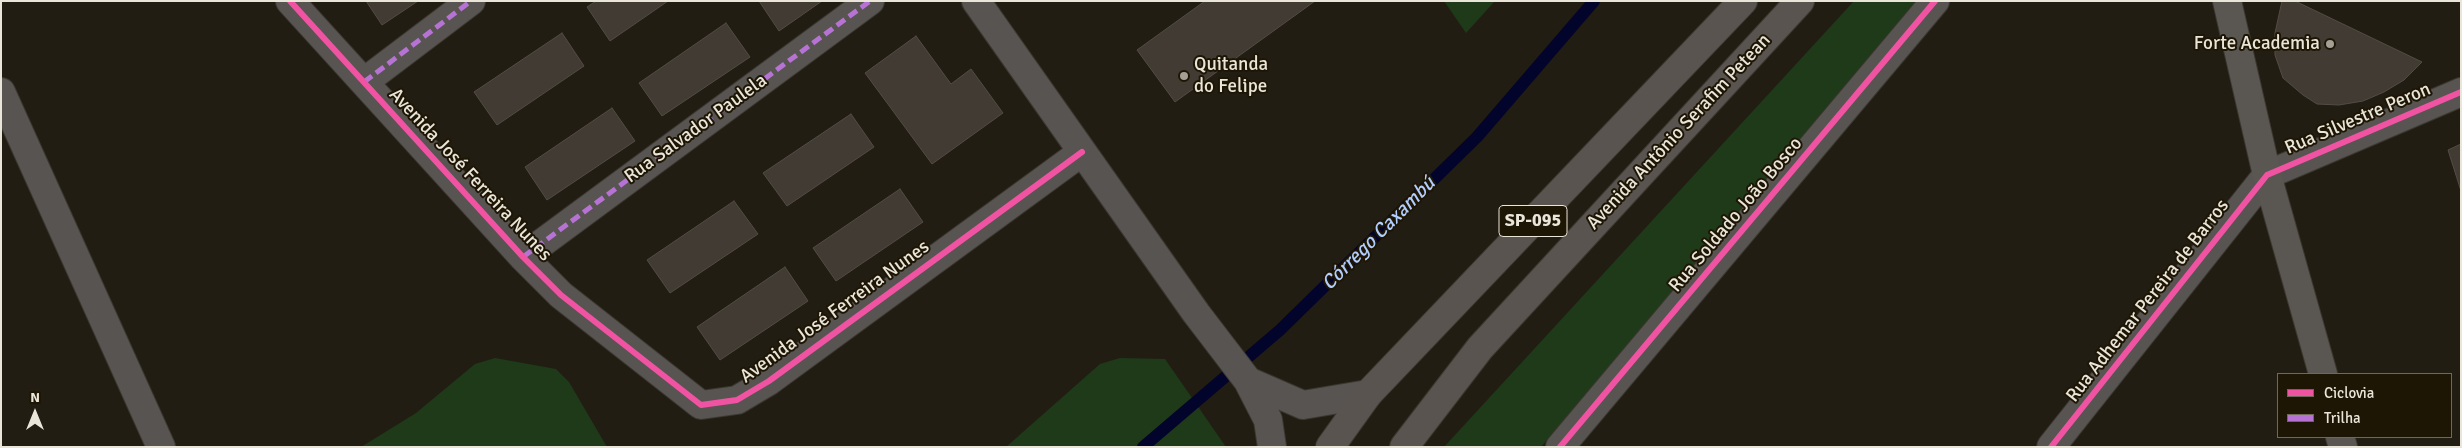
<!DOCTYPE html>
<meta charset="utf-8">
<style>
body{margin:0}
#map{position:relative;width:2462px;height:448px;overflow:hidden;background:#221d13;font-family:Signika,sans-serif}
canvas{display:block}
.frame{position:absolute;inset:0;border:2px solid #eae5d9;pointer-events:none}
.legend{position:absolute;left:2277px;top:373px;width:175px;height:65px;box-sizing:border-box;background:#1e1605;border:1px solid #70695a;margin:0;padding:6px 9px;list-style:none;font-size:15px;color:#eae5d9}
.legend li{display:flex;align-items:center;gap:10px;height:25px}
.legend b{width:25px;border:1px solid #70695a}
.north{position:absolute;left:10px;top:388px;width:50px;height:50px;-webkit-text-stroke:4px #1e1605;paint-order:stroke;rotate:0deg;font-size:14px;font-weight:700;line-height:20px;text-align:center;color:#eae5d9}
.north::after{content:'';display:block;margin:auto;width:18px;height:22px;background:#eae5d9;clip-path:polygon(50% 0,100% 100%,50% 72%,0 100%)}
</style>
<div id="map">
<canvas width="2462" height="448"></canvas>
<div class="frame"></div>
<ul class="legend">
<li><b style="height:6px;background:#f153a3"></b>Ciclovia</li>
<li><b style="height:6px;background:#b673d3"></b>Trilha</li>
</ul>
<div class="north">N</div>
</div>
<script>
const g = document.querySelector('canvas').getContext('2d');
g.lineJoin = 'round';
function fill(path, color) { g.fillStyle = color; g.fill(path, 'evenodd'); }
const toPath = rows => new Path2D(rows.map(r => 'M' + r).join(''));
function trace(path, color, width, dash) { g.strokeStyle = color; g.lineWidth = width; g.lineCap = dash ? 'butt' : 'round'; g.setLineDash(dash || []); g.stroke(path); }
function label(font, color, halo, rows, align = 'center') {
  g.font = font + ' Signika,sans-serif'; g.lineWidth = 4; g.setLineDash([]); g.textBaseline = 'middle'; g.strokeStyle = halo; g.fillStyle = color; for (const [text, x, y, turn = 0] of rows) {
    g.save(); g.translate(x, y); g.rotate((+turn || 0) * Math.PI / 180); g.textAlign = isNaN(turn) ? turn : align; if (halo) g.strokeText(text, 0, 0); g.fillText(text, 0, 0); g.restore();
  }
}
fill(toPath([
 [1444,1,1495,1,1466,33],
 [1854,1,1916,1,1541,447,1444,447],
 [495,358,556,369,569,382,607,447,361,447,416,413,475,364],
 [1120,358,1165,359,1226,447,1006,447,1100,364]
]), '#1f3a18');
trace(toPath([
 [1143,447,1280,330,1477,137,1594,1]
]), '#03042b', 12);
const building = toPath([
 [366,1,418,1,382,25,366,1],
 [596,1,668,1,610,41,587,7,596,1],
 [759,1,822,1,779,31,759,1],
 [1205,1,1315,1,1175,102,1137,50,1205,1],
 [2282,1,2295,1,2422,62,2404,80,2384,92,2363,101,2339,105,2317,104,2303,95,2283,78,2275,55,2275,33,2282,1],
 [726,23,750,57,662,116,639,83,726,23],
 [562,33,584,66,497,125,474,92,562,33],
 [916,36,951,84,971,69,1003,113,932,164,865,73,916,36],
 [612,108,635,141,547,200,525,167,612,108],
 [851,114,874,147,787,206,763,173,851,114],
 [2461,144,2461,191,2448,150,2461,144],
 [900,189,923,222,836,281,813,248,900,189],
 [734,201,758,234,670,293,647,260,734,201],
 [785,267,808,301,720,360,697,327,785,267]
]);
fill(building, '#413b33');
trace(building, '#534c46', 1);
const street = toPath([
 [290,1,523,257,561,295,701,405,737,400,769,381,1082,152],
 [976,1,1196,313,1248,381,1268,420,1272,447],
 [364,82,471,1],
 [1,92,161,447],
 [523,257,870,1],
 [1248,381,1303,405,1368,394],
 [1560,447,1935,1],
 [2051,447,2267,175,2461,92]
]);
const secondary = toPath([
 [2227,1,2267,175,2323,374],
 [2340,437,2343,447]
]);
const primary = toPath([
 [1330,447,1368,394,1743,1],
 [1404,447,1480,348,1800,1]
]);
trace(street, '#3c3830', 30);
trace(secondary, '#3c3830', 30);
trace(primary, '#3c3830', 30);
trace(street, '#585452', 28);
trace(secondary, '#5a5652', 28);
trace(primary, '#59544f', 28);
trace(toPath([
 [364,82,471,1],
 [523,257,870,1]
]), '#b673d3', 5, [10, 5]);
trace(toPath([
 [290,1,523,257,561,295,701,405,737,400,769,381,1082,152],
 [1560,447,1935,1],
 [2051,447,2267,175,2461,92]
]), '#f153a3', 6);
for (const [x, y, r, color] of [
 [2330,44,5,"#a49f94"],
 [1184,76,5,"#a49f94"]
]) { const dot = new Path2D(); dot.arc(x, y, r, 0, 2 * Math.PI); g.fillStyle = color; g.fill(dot); trace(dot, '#1e1605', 2); }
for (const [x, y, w] of [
 [1533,221,68]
]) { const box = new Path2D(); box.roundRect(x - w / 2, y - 15.5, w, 31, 4); g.fillStyle = '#1e1605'; g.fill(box); trace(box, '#eae5d9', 1); }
label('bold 18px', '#eae5d9', null, [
 ["SP-095",1533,221]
]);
label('19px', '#eae5d9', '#1e1605', [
 ["Forte Academia",2320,44],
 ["Quitanda",1194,65,"left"],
 ["do Felipe",1194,87,"left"]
], 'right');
label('19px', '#eae5d9', '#1e1605', [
 ["Rua Silvestre Peron",2358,119,-23],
 ["Rua Salvador Paulela",696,129,-36],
 ["Avenida Antônio Serafim Petean",1679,132,-47],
 ["Avenida José Ferreira Nunes",470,175,47],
 ["Rua Soldado João Bosco",1736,215,-50],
 ["Rua Adhemar Pereira de Barros",2148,301,-52],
 ["Avenida José Ferreira Nunes",835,312,-36]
]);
label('italic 20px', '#b2cefe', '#1e1605', [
 ["Córrego Caxambú",1379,234,-45]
]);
</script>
